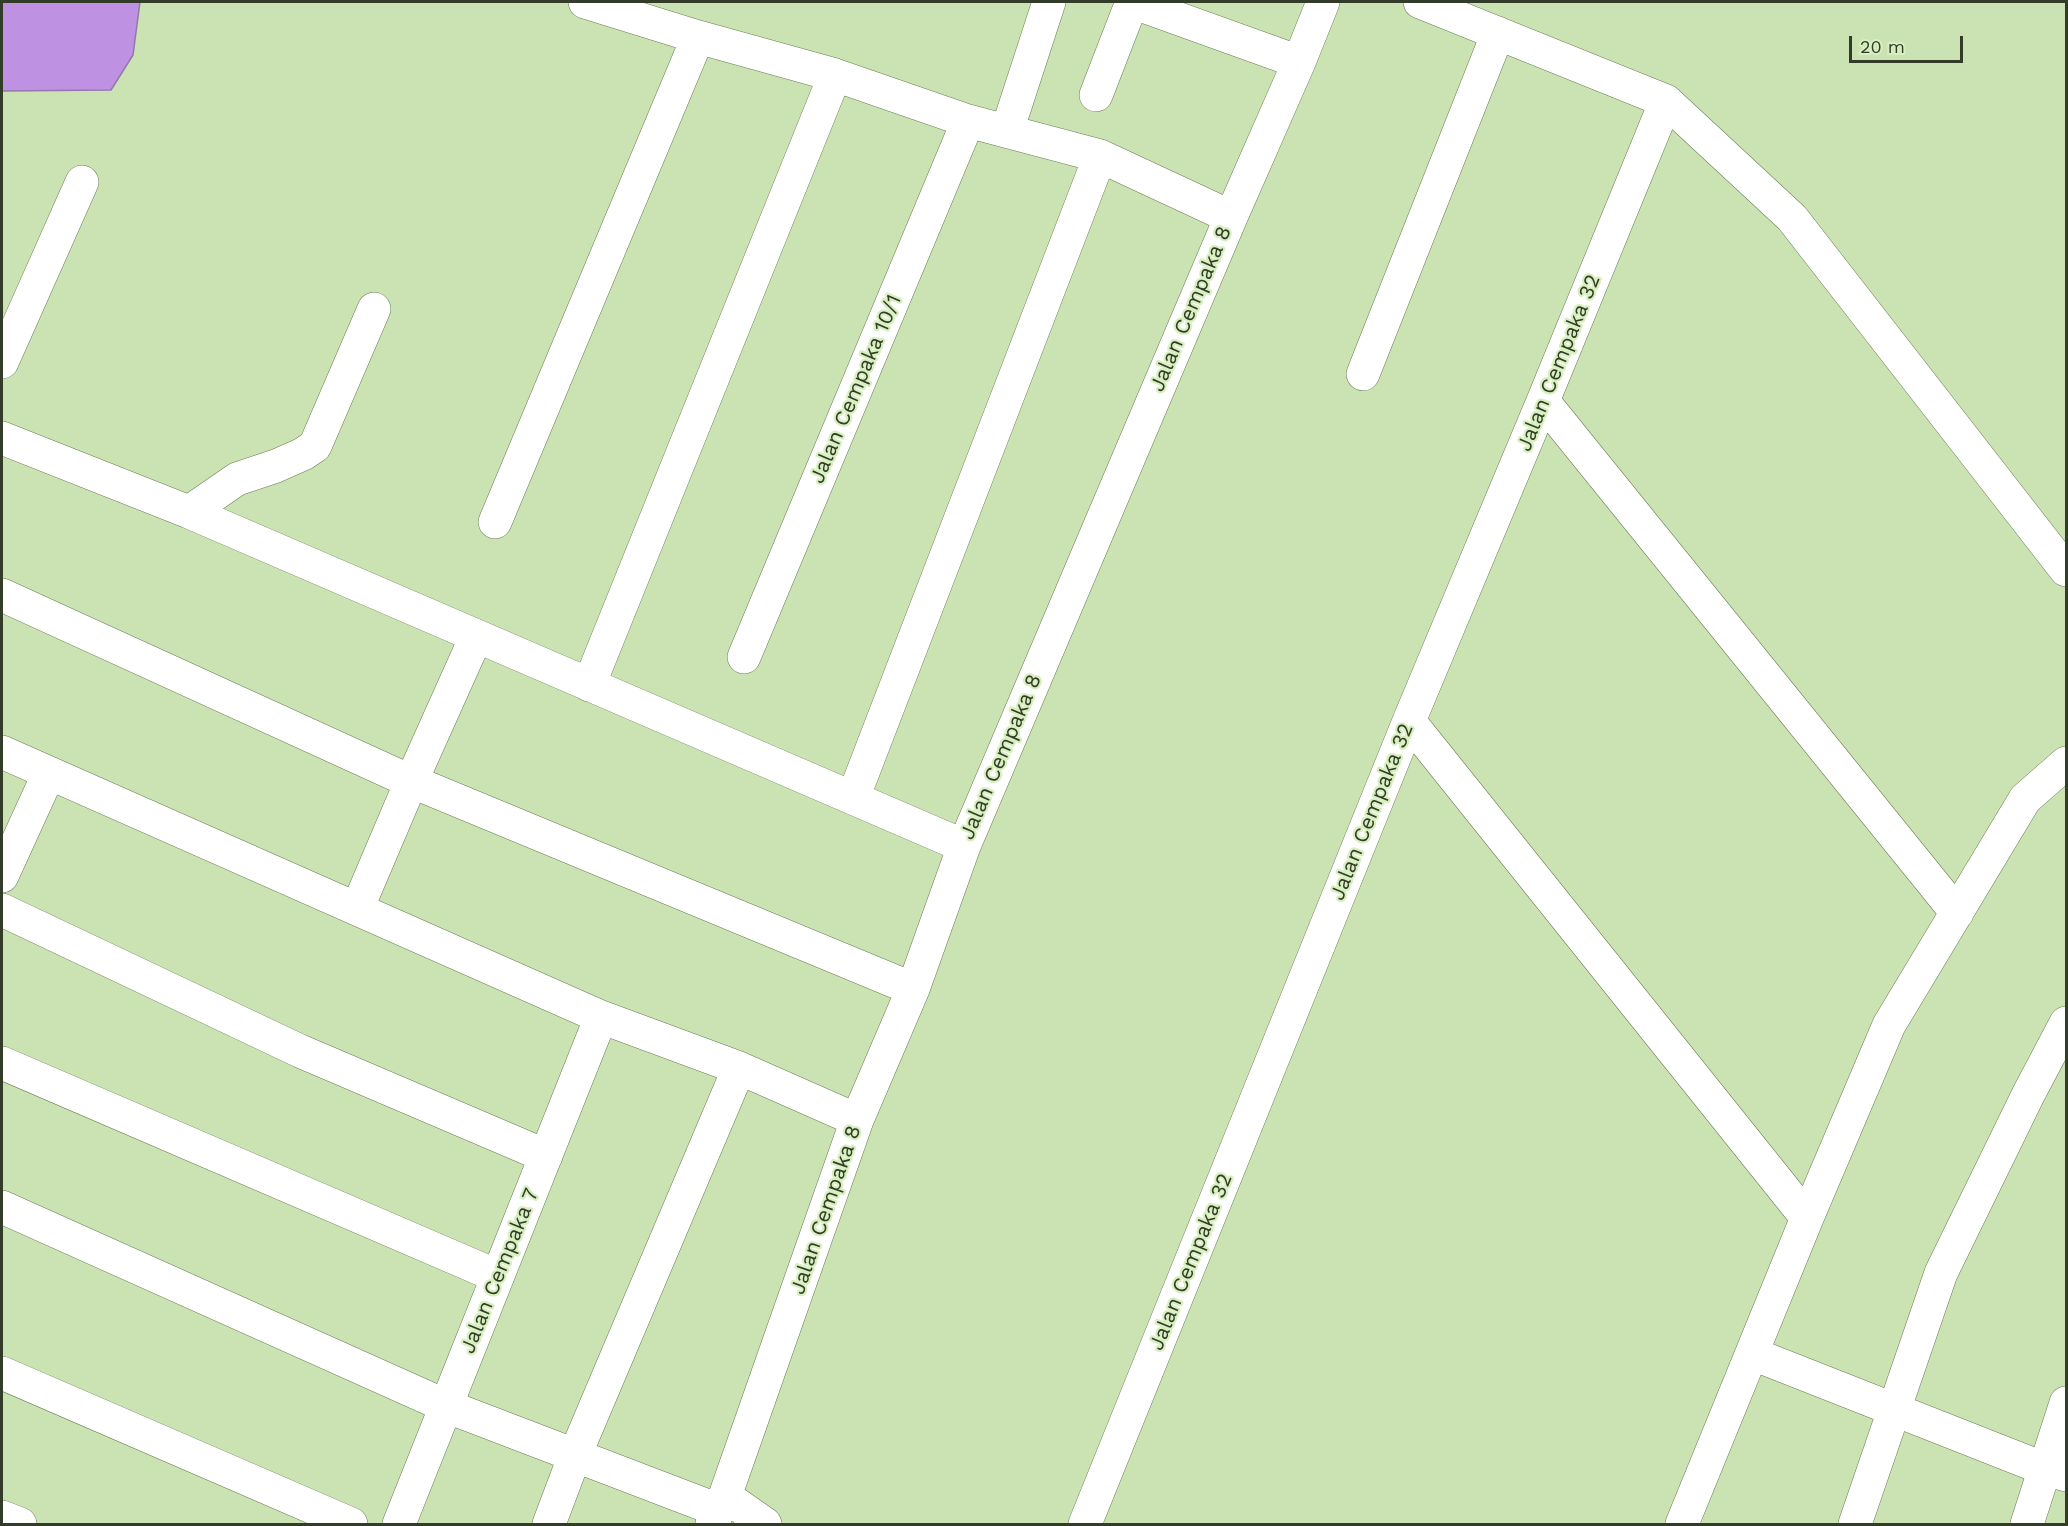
<!DOCTYPE html>
<style>
body{margin:0}
#map{position:relative;width:2068px;height:1526px;overflow:hidden;background:#cbe3b3;font-family:"Work Sans",sans-serif}
canvas{display:block}
.frame{position:absolute;inset:0;border:3px solid #333c29;pointer-events:none}
.scale{position:absolute;left:1849px;top:36px;width:114px;height:27px;box-sizing:border-box;border:3px solid #333c29;border-top:0;padding-left:8px;font-size:18px;line-height:21px;white-space:nowrap;color:#333c29;-webkit-text-stroke:4px #d8f0c0;paint-order:stroke}
</style>
<div id="map">
<canvas width="2068" height="1526"></canvas>
<div class="frame"></div>
<div class="scale">20 m</div>
</div>
<script>
const g = document.querySelector('canvas').getContext('2d');
g.lineJoin = 'round';
function fill(path, color) { g.fillStyle = color; g.fill(path, 'evenodd'); }
const toPath = rows => new Path2D(rows.map(r => 'M' + r).join(''));
function trace(path, color, width, dash) { g.strokeStyle = color; g.lineWidth = width; g.lineCap = dash ? 'butt' : 'round'; g.setLineDash(dash || []); g.stroke(path); }
function label(font, color, halo, rows, align = 'center') {
  g.font = font + ' "Work Sans",sans-serif'; g.lineWidth = 4.5; g.setLineDash([]); g.textBaseline = 'middle'; g.strokeStyle = halo; g.fillStyle = color; for (const [text, x, y, turn = 0] of rows) {
    g.save(); g.translate(x, y); g.rotate((+turn || 0) * Math.PI / 180); g.textAlign = isNaN(turn) ? turn : align; if (halo) g.strokeText(text, 0, 0); g.fillText(text, 0, 0); g.restore();
  }
}
const water = toPath([
 [2,2,140,2,133,55,111,90,2,91,2,2]
]);
fill(water, '#be91e2');
trace(water, '#9478aa', 1.5);
const minor = toPath([
 [585,2,698,37,835,75,968,121,1100,156,1231,217],
 [1420,2,1666,101,1792,218,2066,570],
 [1096,95,1132,2,1299,62],
 [1007,131,1049,2],
 [2,362,82,182],
 [1363,374,1498,33],
 [1543,401,1957,913],
 [2,438,189,512,964,846],
 [189,512,237,479,276,466,303,454,315,446,374,309],
 [495,522,698,37],
 [2,595,401,777,913,989],
 [744,657,968,121],
 [589,685,835,75],
 [1409,721,1807,1218],
 [2,752,601,1017,739,1068,857,1120],
 [853,798,1100,156],
 [2,876,49,773],
 [357,909,411,782,476,637],
 [2,910,300,1051,546,1156],
 [2,1063,497,1276],
 [2,1207,446,1406,718,1510],
 [1753,1354,2045,1469,2066,1475],
 [2,1373,351,1524],
 [725,1496,765,1524],
 [2,1517,20,1524],
 [399,1524,601,1017],
 [549,1524,575,1455,739,1068],
 [712,1524,725,1496,857,1120,913,989,964,846,1231,217,1299,62,1323,2],
 [1085,1524,1409,721,1543,401,1666,101],
 [1682,1524,1807,1218,1889,1025,2025,799,2066,763],
 [1855,1524,1941,1273,2028,1095,2066,1023],
 [2027,1524,2066,1403]
]);
trace(minor, '#697e53', 34);
trace(minor, '#fff', 33);
label('21px', '#333c29', '#d8f0c0', [
 ["Jalan Cempaka 8",1191,309,-67],
 ["Jalan Cempaka 32",1559,363,-68],
 ["Jalan Cempaka 10/1",856,389,-67],
 ["Jalan Cempaka 8",1001,757,-67],
 ["Jalan Cempaka 32",1372,812,-68],
 ["Jalan Cempaka 8",826,1210,-71],
 ["Jalan Cempaka 32",1191,1262,-68],
 ["Jalan Cempaka 7",500,1271,-68]
]);
</script>
